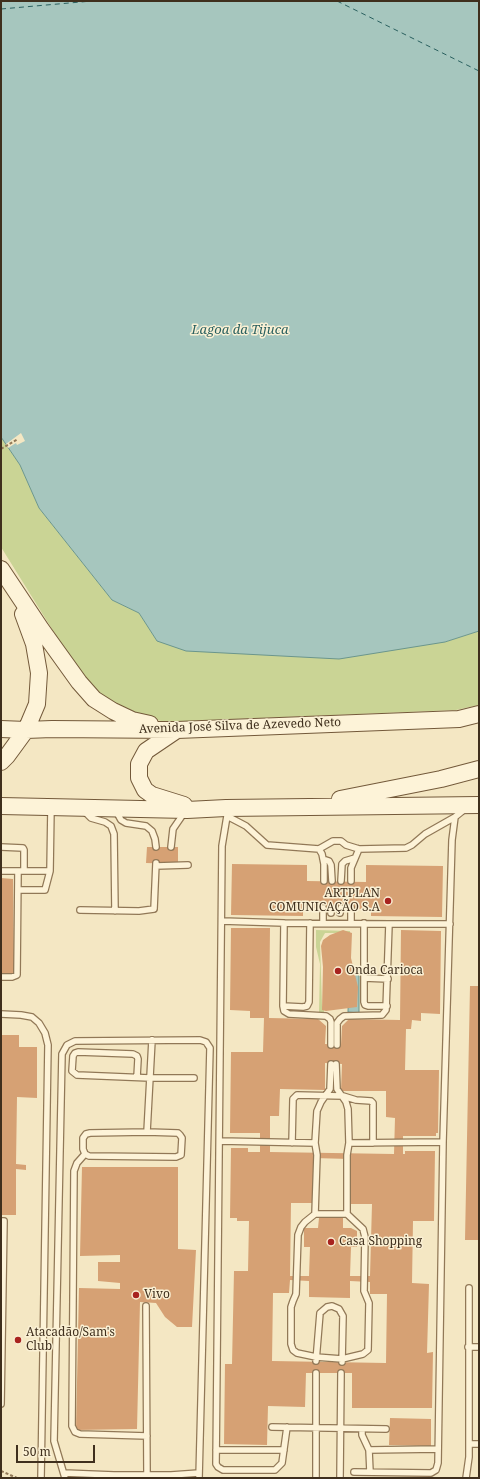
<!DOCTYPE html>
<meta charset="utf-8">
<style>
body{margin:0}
#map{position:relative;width:480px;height:1479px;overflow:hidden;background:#f4e7c3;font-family:"Noto Serif",serif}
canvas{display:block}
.frame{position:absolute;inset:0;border:2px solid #3f2f1d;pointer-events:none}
.scale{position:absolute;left:16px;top:1445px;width:79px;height:18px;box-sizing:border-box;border:2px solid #3f2f1d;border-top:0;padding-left:5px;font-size:12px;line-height:14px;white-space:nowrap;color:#3f2f1d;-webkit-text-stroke:3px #faf0d4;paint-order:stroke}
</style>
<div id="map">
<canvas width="480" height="1479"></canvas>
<div class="frame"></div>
<div class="scale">50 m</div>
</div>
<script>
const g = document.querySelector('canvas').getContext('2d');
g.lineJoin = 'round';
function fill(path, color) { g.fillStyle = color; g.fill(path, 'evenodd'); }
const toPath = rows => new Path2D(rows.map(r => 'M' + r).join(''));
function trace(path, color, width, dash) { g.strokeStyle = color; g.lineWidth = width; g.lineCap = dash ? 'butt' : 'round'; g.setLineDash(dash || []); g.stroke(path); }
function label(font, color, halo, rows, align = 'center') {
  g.font = font + ' "Noto Serif",serif'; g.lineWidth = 3; g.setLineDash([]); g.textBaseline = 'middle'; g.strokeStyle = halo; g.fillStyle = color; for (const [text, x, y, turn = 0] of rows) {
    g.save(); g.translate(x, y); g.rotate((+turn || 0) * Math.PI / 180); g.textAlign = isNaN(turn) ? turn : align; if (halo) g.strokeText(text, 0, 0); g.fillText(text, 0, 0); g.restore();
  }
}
fill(toPath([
 [1,437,20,465,39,508,112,600,139,613,157,641,445,642,479,631,479,705,456,710,164,722,130,711,91,692,1,547],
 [316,930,350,931,350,933,325,933,320,942,322,1006,324,1007,324,1012,319,1012,320,964,316,947]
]), '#cad495');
const water = toPath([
 [1,1,479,1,479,631,445,642,339,659,186,651,157,641,139,613,112,600,39,508,20,465,1,437,1,1],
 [349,961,359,976,359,1013,348,1012,349,961]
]);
fill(water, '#a6c6be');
trace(water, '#6b968d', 1);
fill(toPath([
 [21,433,25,441,17,445,16,443,8,448,6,444]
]), '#f4e7c3');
trace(toPath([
 [337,1,479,71],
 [1,9,92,1]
]), '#2a605f', 1, [5, 4]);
fill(toPath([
 [147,847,178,847,178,864,146,863],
 [232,864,307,865,307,881,366,882,366,865,443,866,442,917,371,916,371,909,303,908,303,916,231,915],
 [1,878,13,879,14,973,1,973],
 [231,928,270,928,269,1018,318,1019,326,1026,325,1044,341,1045,342,1026,349,1019,400,1020,401,930,441,931,440,1014,421,1013,421,1021,412,1020,411,1029,406,1029,405,1070,439,1070,438,1133,436,1133,436,1136,403,1136,403,1154,405,1154,405,1151,435,1151,434,1221,413,1221,412,1283,429,1284,427,1353,433,1352,432,1408,352,1408,352,1373,306,1373,305,1407,268,1406,267,1445,224,1444,225,1364,232,1364,234,1271,248,1271,249,1221,237,1221,237,1218,230,1218,231,1148,248,1148,248,1152,260,1152,260,1133,230,1133,231,1052,263,1052,264,1018,250,1018,250,1011,230,1010],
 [325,1063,342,1064,341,1091,386,1091,386,1117,395,1118,394,1154,270,1152,270,1116,279,1116,280,1089,325,1090],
 [313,1158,350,1159,350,1204,372,1204,370,1276,350,1276,351,1247,357,1247,357,1231,351,1228,343,1228,343,1218,319,1218,318,1228,304,1228,304,1247,310,1247,309,1276,290,1276,291,1203,313,1203],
 [290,1280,309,1281,309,1297,350,1298,350,1281,370,1282,370,1294,387,1294,386,1363,272,1361,273,1293,289,1293],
 [343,930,352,933,351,958,358,987,357,1007,326,1011,322,1010,323,967,321,946,323,940,330,935],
 [470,986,479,986,479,1240,465,1240],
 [1,1035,19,1035,19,1047,37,1047,37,1098,17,1097,16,1164,26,1165,26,1170,16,1169,16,1215,1,1215],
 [82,1167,178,1167,178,1249,196,1250,192,1327,177,1327,165,1317,156,1303,140,1302,137,1429,76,1430,79,1288,120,1289,120,1283,98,1281,98,1262,120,1262,120,1255,80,1256],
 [390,1418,431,1419,431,1446,389,1445]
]), '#d6a174');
const lane = toPath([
 [226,809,227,816,222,846,216,1464,218,1467,223,1470,275,1470,282,1463,287,1427],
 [83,810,91,818,105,822,111,826,114,834,115,911],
 [116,811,121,820,126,823,146,826,152,831,155,839,156,847],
 [227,816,246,826,267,845,319,849,333,841,341,841,346,845,359,849,406,848,412,845,425,834,455,817],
 [1,847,23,848,24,850,24,871],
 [171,847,173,829,184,813],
 [319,849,322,854,324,864,324,881],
 [323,859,329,861,331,865,332,881],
 [156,866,188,865],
 [1,871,50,871],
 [341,881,342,864,345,861,355,858],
 [351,881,351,868,359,849],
 [18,890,45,890,50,871,51,808],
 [331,908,331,913],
 [80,910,139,911,154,909,156,863],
 [340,913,341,908],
 [222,921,284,923],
 [323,923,323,908],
 [351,923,351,908],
 [364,923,364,1002,365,1005,368,1006,387,1006],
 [389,924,450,924],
 [1,977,12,977,17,975,18,871],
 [364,978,388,979],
 [283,1006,303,1007,307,1006,309,1002,310,923],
 [1,1014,21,1015,32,1017,39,1023,45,1033,48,1045,41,1478],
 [331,1045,331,1022,330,1019,326,1016,289,1014,284,1011,283,1006,284,923,389,924,386,1010,382,1015,344,1016,340,1019,337,1023,337,1045],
 [336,1064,337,1089,346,1102,348,1109,349,1143,347,1155,347,1214],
 [137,1077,138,1059,137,1056,133,1054,78,1052,75,1053,73,1056,72,1071,77,1075,150,1078,194,1078],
 [147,1132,178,1133,180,1135,182,1138,181,1155,176,1157,89,1156,85,1154,83,1149,83,1138,86,1134,90,1133,147,1132],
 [147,1132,152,1040],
 [220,1141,315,1143],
 [292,1143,293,1099,297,1095,343,1096,356,1100,371,1101,373,1103,373,1143],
 [349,1143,443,1142],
 [85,1154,77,1163,74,1171,72,1426,75,1432,80,1434,147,1436],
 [315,1214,347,1214,363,1229,365,1237,364,1291,369,1303,368,1350,363,1354,342,1359,316,1357,297,1353,293,1350,291,1344,291,1307,293,1301,296,1294,298,1235,301,1227,305,1222,315,1214],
 [315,1214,317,1155,315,1143,317,1111,321,1102,330,1089,331,1064],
 [1,1221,4,1221,1,1404],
 [146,1306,147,1474],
 [468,1347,479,1347],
 [316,1361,320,1313,327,1307,332,1306,339,1309,343,1316,342,1362],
 [316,1373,316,1478],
 [272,1427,386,1429],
 [362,1429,362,1435,369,1450,370,1472],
 [469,1444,479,1444],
 [216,1450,284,1450],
 [369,1450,438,1449],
 [354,1472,431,1473,436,1470,438,1463,443,1142,452,840,455,817,465,809],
 [64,1473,114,1475,171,1475,199,1473],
 [65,1478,54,1441,62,1054,67,1045,75,1041,200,1040,206,1042,210,1048,199,1478],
 [340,1478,341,1373],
 [466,1478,469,1457,469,1288]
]);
const secondary = toPath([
 [1,569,41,629,79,682,94,699,113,711,132,720,150,724],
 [1,729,26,730,52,729,177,730,459,719,479,714],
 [177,730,146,751,139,764,139,778,145,790,152,795,184,805],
 [1,762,7,756,26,730,37,704,39,673,34,644,23,614],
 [340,799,441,779,479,769],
 [1,806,187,810,226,808,479,805]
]);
trace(lane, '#917857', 8);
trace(secondary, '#73593a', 18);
trace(toPath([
 [1,449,18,439],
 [1,1471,17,1478]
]), '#917857', 2, [3, 2]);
trace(lane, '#fdf3d8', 5.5);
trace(secondary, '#fdf3d8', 16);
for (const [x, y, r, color] of [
 [388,901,4,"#a8231f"],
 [338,971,4,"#a8231f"],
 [331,1242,4,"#a8231f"],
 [136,1295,4,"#a8231f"],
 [18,1340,4,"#a8231f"]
]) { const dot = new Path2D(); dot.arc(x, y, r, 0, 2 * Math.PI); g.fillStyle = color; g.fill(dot); trace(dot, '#faf0d4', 1.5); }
label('12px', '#3f2f1d', '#faf0d4', [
 ["Avenida José Silva de Azevedo Neto",240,726,-2]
]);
label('12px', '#3f2f1d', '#faf0d4', [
 ["ARTPLAN",380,894,"right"],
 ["COMUNICAÇÃO S.A",380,908,"right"],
 ["Onda Carioca",346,971],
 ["Casa Shopping",339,1242],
 ["Vivo",144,1295],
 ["Atacadão/Sam's",26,1333],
 ["Club",26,1347]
], 'left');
label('italic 13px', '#2a605f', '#faf0d4', [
 ["Lagoa da Tijuca",240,330]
]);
</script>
